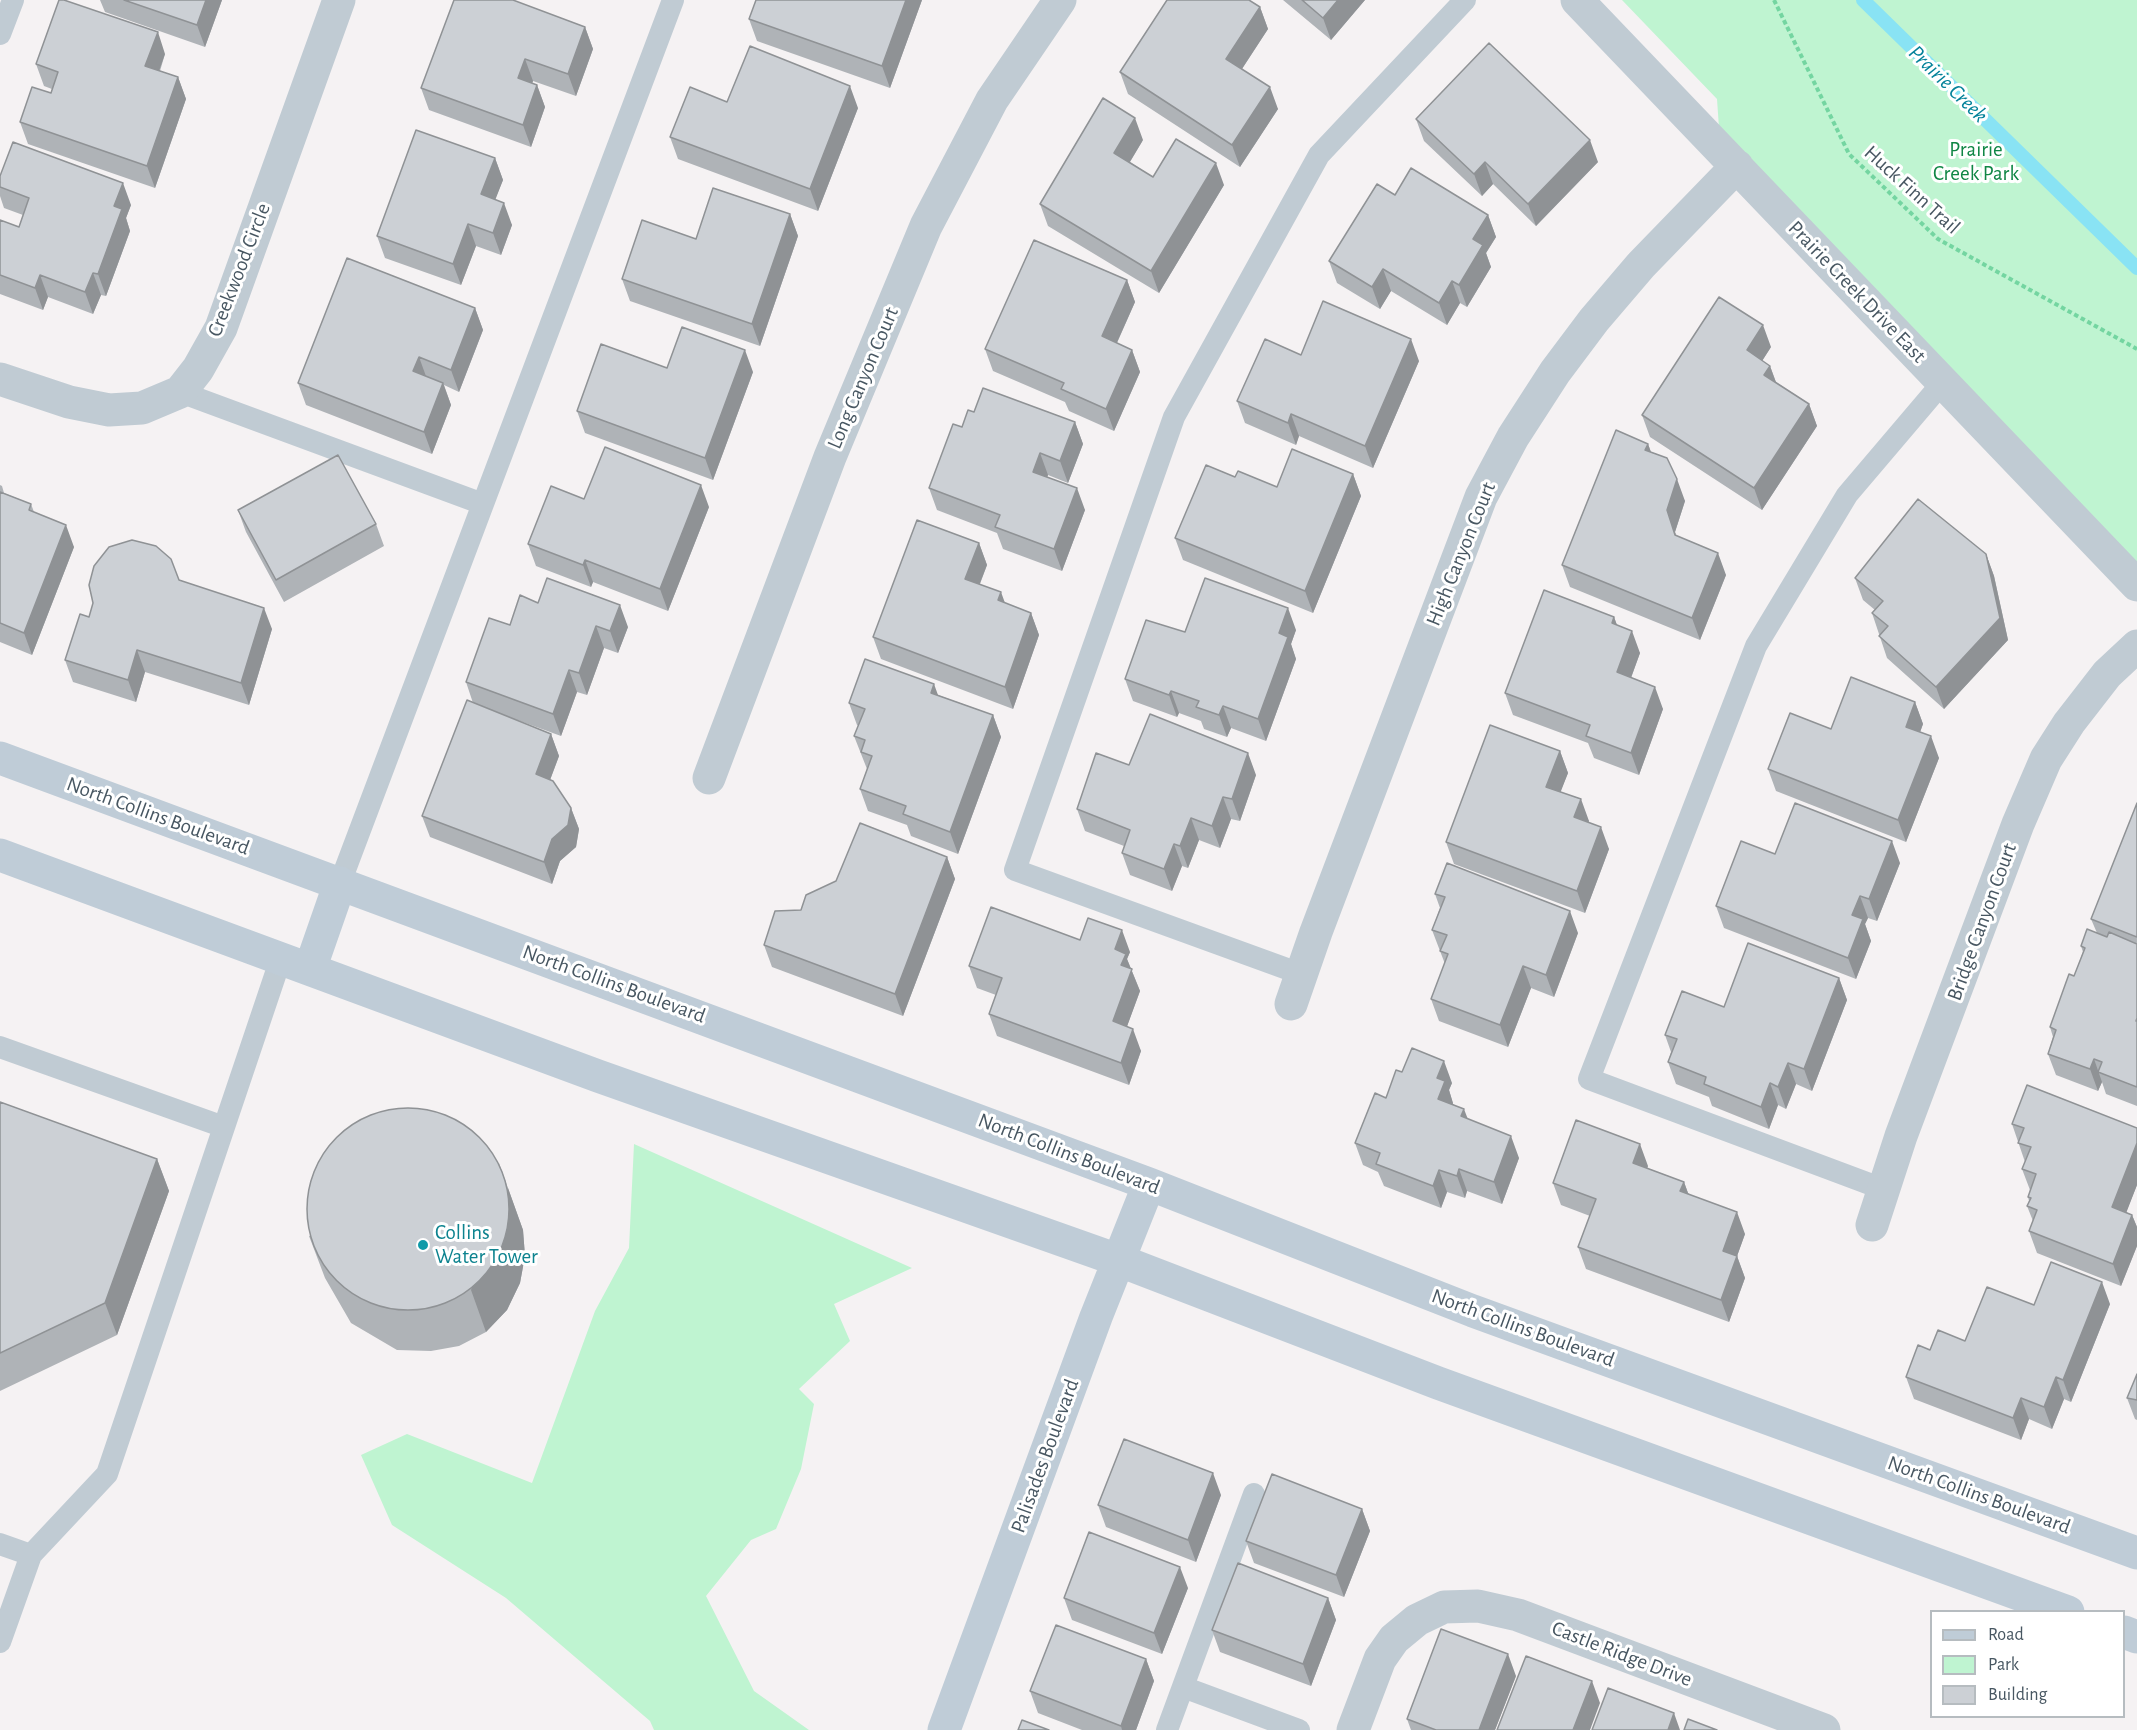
<!DOCTYPE html>
<style>
body{margin:0}
#map{position:relative;width:2137px;height:1730px;overflow:hidden;background:#f5f2f3;font-family:"Alegreya Sans",sans-serif}
canvas{display:block}
.legend{position:absolute;left:1930px;top:1610px;width:195px;height:108px;box-sizing:border-box;background:#fff;border:2px solid #b6bcc0;margin:0;padding:8px 10px;list-style:none;font-size:18px;color:#485762}
.legend li{display:flex;align-items:center;gap:12px;height:30px}
.legend b{width:30px;border:2px solid #b6bcc0}
</style>
<div id="map">
<canvas width="2137" height="1730"></canvas>
<ul class="legend">
<li><b style="height:8px;background:#bfccd7"></b>Road</li>
<li><b style="height:16px;background:#bff4d1"></b>Park</li>
<li><b style="height:16px;background:#ccd0d5"></b>Building</li>
</ul>
</div>
<script>
const g = document.querySelector('canvas').getContext('2d');
g.lineJoin = 'round';
function fill(path, color) { g.fillStyle = color; g.fill(path, 'evenodd'); }
const toPath = rows => new Path2D(rows.map(r => 'M' + r).join(''));
function trace(path, color, width, dash) { g.strokeStyle = color; g.lineWidth = width; g.lineCap = dash ? 'butt' : 'round'; g.setLineDash(dash || []); g.stroke(path); }
function label(font, color, halo, rows, align = 'center') {
  g.font = font + ' "Alegreya Sans",sans-serif'; g.lineWidth = 6; g.setLineDash([]); g.textBaseline = 'middle'; g.strokeStyle = halo; g.fillStyle = color; for (const [text, x, y, turn = 0] of rows) {
    g.save(); g.translate(x, y); g.rotate((+turn || 0) * Math.PI / 180); g.textAlign = isNaN(turn) ? turn : align; if (halo) g.strokeText(text, 0, 0); g.fillText(text, 0, 0); g.restore();
  }
}
fill(toPath([
 [1622,0,2137,0,2137,563,1719,128,1717,99],
 [634,1144,912,1268,834,1304,850,1341,799,1389,814,1404,801,1469,776,1529,751,1540,706,1596,754,1691,809,1730,654,1730,650,1721,506,1598,392,1525,361,1455,407,1434,532,1483,595,1311,629,1248]
]), '#bff4d1');
trace(toPath([
 [1863,0,2137,268]
]), '#89e3f4', 14);
trace(toPath([
 [1774,0,1849,154,1938,239,2137,349]
]), '#74d5a1', 4, [4.5, 3]);
trace(toPath([
 [0,34,13,0],
 [180,392,483,504],
 [340,883,673,0],
 [1301,974,1015,870,1174,417,1319,155,1465,0],
 [0,1047,224,1127],
 [1883,1189,1589,1079,1756,646,1847,495,1943,382],
 [0,1544,31,1555],
 [0,1642,31,1555,107,1474,281,958],
 [1183,1687,1299,1730],
 [1167,1730,1254,1494]
]), '#c0cbd3', 22);
trace(toPath([
 [1577,0,2137,585],
 [0,379,69,402,109,410,142,408,180,392,198,369,221,328,339,0],
 [709,778,830,457,926,226,992,100,1060,0],
 [1291,1004,1316,932,1481,497,1513,437,1555,372,1594,320,1641,265,1737,166],
 [1872,1225,1901,1136,2018,824,2046,759,2069,723,2107,674,2137,646],
 [1353,1730,1380,1659,1394,1639,1417,1620,1444,1607,1478,1606,1518,1615,1824,1730]
]), '#c0cbd3', 33);
trace(toPath([
 [0,758,1149,1184,1473,1311,2137,1553],
 [0,855,598,1076,1118,1260,1438,1383,2068,1612],
 [310,969,340,883],
 [2124,1632,2137,1637],
 [944,1730,1096,1317,1149,1184]
]), '#bfccd7', 33);
fill(toPath([
 [100,0,222,0,205,47,105,12],
 [922,0,890,88,757,41,749,19],
 [1283,0,1365,0,1331,40],
 [1260,7,1268,29,1242,69,1278,109,1240,167,1128,94,1120,72],
 [585,27,593,49,576,96,533,81,532,83,537,85,545,107,531,147,429,110,421,88],
 [165,54,160,71,178,77,186,99,155,188,28,144,20,122,51,93,52,89,44,86,36,64],
 [727,102,858,108,818,211,678,159,670,137],
 [1416,119,1598,162,1536,226,1493,184,1482,196,1424,141],
 [1143,140,1130,162,1153,177,1224,185,1159,293,1048,226,1040,204],
 [495,158,503,180,495,199,512,225,501,255,476,246,461,285,385,258,377,236],
 [0,176,131,205,126,218,130,231,106,296,101,295,93,314,48,297,43,310,0,294,0,220,19,227,23,215,4,208,0,196],
 [1395,195,1488,215,1496,237,1486,253,1491,267,1467,307,1460,303,1447,325,1391,291,1380,309,1337,283,1329,261],
 [790,214,798,236,760,346,630,301,622,279,696,239],
 [1127,280,1135,302,1117,343,1132,350,1140,372,1114,431,1069,411,1065,402,993,371,985,349],
 [475,308,483,330,459,392,444,385,451,405,432,454,306,405,298,383],
 [1771,347,1762,361,1770,366,1776,382,1809,404,1817,426,1762,510,1650,437,1642,415],
 [1301,355,1419,361,1373,468,1299,436,1296,445,1245,423,1237,401],
 [667,368,753,372,713,480,585,433,577,411],
 [974,412,1075,422,1083,444,1068,483,1048,475,1047,477,1085,510,1062,571,1003,549,997,533,937,510,929,488,962,427],
 [1648,444,1651,452,1685,501,1675,532,1676,536,1726,575,1700,640,1570,587,1562,565],
 [1353,474,1361,496,1313,613,1183,560,1175,538,1235,477,1277,487],
 [0,485,2,486,4,493,31,504,34,512,74,547,32,655,0,642],
 [584,499,709,507,668,611,593,582,591,587,536,566,528,544],
 [238,510,376,524,384,546,284,602,246,532],
 [979,543,987,565,980,584,1005,603,1031,613,1039,635,1013,709,881,659,873,637],
 [1986,554,1994,576,2008,640,1944,709,1887,658,1872,613,1875,610,1863,600,1855,578],
 [179,580,272,629,249,705,145,672,136,702,73,682,65,660,89,617],
 [538,603,628,627,618,653,604,648,587,695,577,692,561,736,509,717,551,734,559,756,550,780,571,808,579,829,576,847,560,861,552,884,430,837,422,816,473,703,466,682,510,625],
 [1614,617,1617,625,1640,653,1631,678,1663,709,1639,775,1594,758,1588,743,1513,715,1505,693],
 [1296,630,1291,644,1296,659,1266,741,1231,728,1227,737,1204,729,1201,721,1179,713,1177,717,1133,701,1125,679,1185,632],
 [938,695,993,715,1001,737,958,854,911,836,907,825,868,811,860,789,867,769,854,736,859,726,857,725,849,703],
 [1915,702,1923,724,1920,732,1939,758,1906,842,1776,791,1768,769,1831,729],
 [1560,751,1568,773,1560,792,1589,821,1588,822,1609,849,1585,913,1454,864,1446,842],
 [1129,765,1256,775,1240,821,1231,819,1220,848,1199,840,1188,868,1182,866,1172,891,1130,875,1122,853,1124,846,1085,831,1077,809],
 [2137,803,2137,1106,2106,1094,2102,1082,2098,1091,2056,1075,2048,1054,2053,1037,2050,1027,2074,976,2083,952,2081,946,2097,933,2091,919],
 [1775,854,1900,863,1877,921,1868,918,1865,924,1871,941,1856,979,1724,928,1716,906],
 [947,857,955,879,903,1016,772,967,764,945,801,910],
 [1435,894,1578,933,1554,997,1531,988,1508,1047,1439,1021,1431,999,1445,964,1432,930,1440,908],
 [1080,940,1130,952,1127,959,1140,991,1127,1026,1141,1051,1129,1085,997,1036,989,1014,996,995,977,988,969,966],
 [1839,978,1847,1000,1812,1091,1796,1084,1786,1109,1778,1105,1769,1129,1712,1106,1709,1097,1676,1084,1668,1062,1671,1052,1665,1035,1724,1007],
 [1402,1072,1452,1083,1449,1090,1453,1104,1468,1119,1519,1158,1502,1204,1467,1191,1465,1198,1447,1192,1441,1208,1384,1186,1378,1172,1363,1165,1355,1143],
 [0,1102,157,1159,169,1191,117,1335,0,1391],
 [2012,1124,2137,1128,2137,1185,2126,1212,2132,1215,2137,1227,2137,1246,2121,1286,2037,1253,2029,1231,2033,1221,2027,1206,2029,1201,2028,1197,2030,1190,2022,1169,2025,1162],
 [499,1163,523,1230,525,1256,520,1283,507,1310,486,1332,459,1346,431,1351,397,1350,351,1323,325,1278,309,1236],
 [1648,1166,1647,1168,1684,1182,1688,1193,1745,1234,1737,1256,1745,1278,1729,1322,1586,1269,1578,1247,1590,1216,1561,1205,1553,1183],
 [2110,1304,2071,1402,2064,1399,2052,1429,2029,1419,2021,1440,1914,1399,1906,1377,1930,1350,1965,1341,2034,1305],
 [2137,1374,2137,1420,2135,1419,2127,1398],
 [1221,1495,1196,1562,1106,1527,1098,1505],
 [1362,1509,1370,1531,1344,1597,1254,1563,1246,1541],
 [1188,1588,1162,1654,1072,1620,1064,1598],
 [1328,1598,1336,1620,1311,1686,1220,1652,1212,1630],
 [1146,1659,1154,1681,1136,1730,1082,1730,1038,1713,1030,1691],
 [1516,1676,1495,1730,1411,1730,1407,1719]
]), '#afb3b7');
fill(toPath([
 [206,0,222,0,205,47,197,25],
 [906,0,922,0,890,88,882,66],
 [1338,0,1365,0,1331,40,1323,18],
 [1260,7,1268,29,1234,81,1226,59],
 [585,27,593,49,576,96,568,74],
 [158,32,165,54,153,88,145,66],
 [525,59,533,81,526,100,518,78],
 [178,77,186,99,155,188,147,166],
 [537,85,545,107,531,147,523,125],
 [850,86,858,108,818,211,810,189],
 [1270,87,1278,109,1240,167,1232,145],
 [1135,118,1143,140,1122,175,1114,153],
 [1590,140,1598,162,1536,226,1528,204],
 [495,158,503,180,489,216,481,194],
 [1485,162,1493,184,1482,196,1474,174],
 [1216,163,1224,185,1159,293,1151,271],
 [123,183,131,205,126,218,130,231,106,296,98,274,114,206],
 [504,203,512,225,501,255,493,233],
 [790,214,798,236,760,346,752,324],
 [1488,215,1496,237,1486,253,1491,267,1467,307,1459,285,1473,239],
 [468,224,476,246,461,285,453,264],
 [1383,269,1391,291,1380,309,1372,287],
 [93,273,101,295,93,314,85,292],
 [40,275,48,297,43,310,35,288],
 [1127,280,1135,302,1110,358,1102,336],
 [1452,281,1460,303,1447,325,1439,303],
 [475,308,483,330,459,392,451,370],
 [1763,325,1771,347,1755,372,1747,350],
 [1411,339,1419,361,1373,468,1365,446],
 [745,350,753,372,713,480,705,458],
 [1132,350,1140,372,1114,431,1106,409],
 [419,357,427,379,413,371],
 [1770,366,1778,388,1764,375],
 [443,383,451,405,432,454,424,432],
 [1809,404,1817,426,1762,510,1754,488],
 [1291,414,1299,436,1296,445,1288,423],
 [1075,422,1083,444,1068,483,1060,461],
 [1648,444,1656,466,1645,450],
 [1040,453,1048,475,1041,494,1033,472],
 [1353,474,1361,496,1313,613,1305,591],
 [1677,479,1685,501,1675,532,1683,557,1667,510],
 [701,485,709,507,668,611,660,589],
 [1077,488,1085,510,1062,571,1054,549],
 [66,525,74,547,32,655,24,633],
 [979,543,987,565,973,601,965,579],
 [1718,553,1726,575,1700,640,1692,618],
 [1986,554,1994,576,2008,640,1944,709,1936,687],
 [585,560,593,582,591,587,583,565],
 [1001,592,1009,614,998,600],
 [620,605,628,627,618,653,610,631],
 [264,608,272,629,249,705,241,683],
 [1288,608,1296,630,1291,644,1296,659,1266,741,1258,719,1279,633],
 [1031,613,1039,635,1013,709,1005,687],
 [1614,617,1622,639,1612,623],
 [596,626,604,648,587,695,579,673],
 [1632,631,1640,653,1625,694,1617,672],
 [137,650,145,672,136,702,128,680],
 [569,670,577,692,561,736,553,714],
 [934,684,942,706,931,693],
 [1655,687,1663,709,1639,775,1631,753],
 [1171,691,1179,713,1177,717,1169,695],
 [1915,702,1923,724,1914,749,1906,727],
 [1223,706,1231,728,1227,737,1219,715],
 [993,715,1001,737,958,854,950,832],
 [551,734,559,756,544,796,536,774],
 [1931,736,1939,758,1906,842,1898,820],
 [1560,751,1568,773,1554,809,1546,787],
 [1248,753,1256,775,1240,821,1232,799],
 [1223,797,1231,819,1220,848,1212,826],
 [1581,799,1589,821,1582,839,1574,817],
 [571,808,579,829,576,847,560,861,552,884,544,862,552,839],
 [1191,818,1199,840,1188,868,1180,846],
 [1601,827,1609,849,1585,913,1577,891],
 [1892,841,1900,863,1877,921,1869,899],
 [1174,844,1182,866,1172,891,1164,869],
 [947,857,955,879,903,1016,895,994],
 [1860,896,1868,918,1865,924,1871,941,1856,979,1848,958,1852,915],
 [1570,911,1578,933,1554,997,1546,975],
 [1122,930,1130,952,1127,959,1140,991,1121,1043,1113,1021,1115,949],
 [1523,966,1531,988,1508,1047,1500,1025],
 [1839,978,1847,1000,1812,1091,1804,1069],
 [1133,1029,1141,1051,1129,1085,1121,1063],
 [2094,1059,2102,1082,2098,1091,2090,1069],
 [1444,1061,1452,1083,1449,1090,1453,1103,1446,1121,1438,1099,1437,1078],
 [1788,1063,1796,1084,1786,1109,1778,1087],
 [1770,1083,1778,1105,1769,1129,1761,1107],
 [1464,1109,1472,1130,1461,1116],
 [1511,1136,1519,1158,1502,1204,1494,1182],
 [2137,1143,2137,1185,2120,1229,2112,1207],
 [1640,1144,1648,1166,1641,1185,1633,1163],
 [157,1159,169,1191,117,1335,105,1303],
 [1459,1169,1467,1191,1465,1198,1457,1176],
 [1439,1170,1447,1192,1441,1208,1433,1186],
 [1684,1182,1692,1204,1680,1191],
 [508,1188,523,1230,525,1256,520,1283,507,1310,486,1332,471,1290],
 [1737,1212,1745,1234,1731,1273,1723,1251],
 [2132,1215,2137,1227,2137,1246,2121,1286,2113,1264],
 [1737,1256,1745,1278,1729,1322,1721,1300],
 [2102,1282,2110,1304,2071,1402,2063,1380],
 [2056,1377,2064,1399,2052,1429,2044,1407],
 [2021,1398,2029,1419,2021,1440,2013,1418],
 [1213,1473,1221,1495,1196,1562,1188,1540],
 [1362,1509,1370,1531,1344,1597,1336,1575],
 [1180,1567,1188,1588,1162,1654,1154,1633],
 [1328,1598,1336,1620,1311,1686,1303,1664],
 [1508,1654,1516,1676,1495,1730,1479,1730],
 [1146,1659,1154,1681,1136,1730,1122,1730,1121,1726],
 [1592,1681,1600,1703,1590,1730,1573,1730],
 [1674,1713,1680,1730,1668,1730]
]), '#8f9295');
const building = toPath([
 [59,0,64,0,158,32,145,66,178,77,147,166,20,122,32,87,51,93,58,72,36,64,59,0],
 [124,0,206,0,197,25,124,0],
 [454,0,513,0,585,27,568,74,525,59,518,78,537,85,523,125,421,88,454,0],
 [756,0,906,0,882,66,749,19,756,0],
 [1167,0,1249,0,1260,7,1226,59,1270,87,1232,145,1120,72,1167,0],
 [1302,0,1338,0,1323,18,1302,0],
 [1489,43,1590,140,1528,204,1485,162,1474,174,1416,119,1489,43],
 [750,46,850,86,810,189,670,137,690,87,727,102,750,46],
 [1103,98,1135,118,1114,153,1153,177,1176,139,1216,163,1151,271,1040,204,1103,98],
 [416,130,495,158,481,194,504,203,493,233,468,224,453,264,377,236,416,130],
 [13,142,123,183,114,206,122,209,98,274,93,273,85,292,40,275,35,288,0,275,0,220,19,227,29,198,0,187,0,176,13,142],
 [1411,168,1488,215,1473,239,1483,245,1459,285,1452,281,1439,303,1383,269,1372,287,1329,261,1377,184,1395,195,1411,168],
 [713,188,790,214,752,324,622,279,642,220,696,239,713,188],
 [1034,240,1127,280,1102,336,1132,350,1106,409,1061,389,1064,383,985,349,1034,240],
 [347,258,475,308,451,370,419,357,413,371,443,383,424,432,298,383,347,258],
 [1719,297,1763,325,1747,350,1770,366,1764,375,1809,404,1754,488,1642,415,1719,297],
 [1323,301,1411,339,1365,446,1291,414,1288,423,1237,401,1265,339,1301,355,1323,301],
 [682,327,745,350,705,458,577,411,601,344,667,368,682,327],
 [983,388,1075,422,1060,461,1040,453,1033,472,1077,488,1054,549,995,527,1000,515,929,488,953,424,962,427,968,410,974,412,983,388],
 [1616,430,1648,444,1645,450,1667,458,1677,479,1667,510,1675,535,1718,553,1692,618,1562,565,1616,430],
 [605,447,701,485,660,589,585,560,583,565,528,544,551,486,584,499,605,447],
 [1292,449,1353,474,1305,591,1175,538,1206,465,1235,477,1238,471,1277,487,1292,449],
 [338,455,376,524,276,580,238,510,338,455],
 [0,492,31,504,29,510,66,525,24,633,0,623,0,492],
 [1918,499,1986,554,2000,618,1936,687,1879,636,1888,626,1872,613,1883,601,1855,578,1918,499],
 [917,520,979,543,965,579,1001,592,998,600,1031,613,1005,687,873,637,917,520],
 [132,540,156,546,171,559,179,580,264,608,241,683,137,650,128,680,65,660,80,614,89,617,93,603,89,585,94,566,109,547,132,540],
 [547,578,620,605,610,631,596,626,579,673,569,670,553,714,466,682,489,618,510,625,520,595,538,603,547,578],
 [1205,578,1288,608,1279,633,1288,637,1258,719,1223,706,1219,715,1196,707,1199,701,1171,691,1169,695,1125,679,1146,620,1185,632,1205,578],
 [1544,590,1614,617,1612,623,1632,631,1617,672,1655,687,1631,753,1586,736,1590,725,1505,693,1544,590],
 [865,659,934,684,931,693,993,715,950,832,903,814,906,806,860,789,872,756,861,752,865,740,854,736,865,709,849,703,865,659],
 [1851,677,1915,702,1906,727,1931,736,1898,820,1768,769,1790,713,1831,729,1851,677],
 [467,700,551,734,536,774,553,781,571,808,568,825,552,839,544,862,422,816,467,700],
 [1150,714,1248,753,1232,799,1223,797,1212,826,1191,818,1180,846,1174,844,1164,869,1122,853,1130,830,1077,809,1096,753,1129,765,1150,714],
 [1490,725,1560,751,1546,787,1581,799,1574,817,1601,827,1577,891,1446,842,1490,725],
 [1795,803,1892,841,1869,899,1860,896,1852,915,1863,919,1848,958,1716,906,1741,841,1775,854,1795,803],
 [2137,803,2137,937,2091,919,2137,803],
 [860,823,947,857,895,994,764,945,775,911,801,910,806,895,836,881,860,823],
 [1447,863,1570,911,1546,975,1523,966,1500,1025,1431,999,1448,954,1440,951,1447,935,1432,930,1445,897,1435,894,1447,863],
 [991,907,1080,940,1088,918,1122,930,1115,949,1126,954,1121,965,1132,969,1113,1021,1133,1029,1121,1063,989,1014,1002,978,969,966,991,907],
 [2087,929,2107,937,2109,932,2137,944,2137,1018,2136,1021,2137,1021,2137,1087,2098,1072,2102,1062,2094,1059,2090,1069,2048,1054,2056,1030,2050,1027,2069,974,2074,976,2085,948,2081,946,2087,929],
 [1748,943,1839,978,1804,1069,1788,1063,1778,1087,1770,1083,1761,1107,1704,1084,1706,1077,1668,1062,1677,1039,1665,1035,1682,991,1724,1007,1748,943],
 [1412,1048,1444,1061,1437,1078,1445,1081,1438,1099,1464,1109,1461,1116,1511,1136,1494,1182,1459,1169,1457,1176,1439,1170,1433,1186,1376,1164,1380,1153,1355,1143,1375,1093,1386,1098,1396,1070,1402,1072,1412,1048],
 [2027,1085,2137,1128,2137,1143,2112,1207,2132,1215,2113,1264,2029,1231,2037,1210,2027,1206,2031,1198,2028,1197,2036,1174,2022,1169,2031,1147,2018,1143,2024,1128,2012,1124,2027,1085],
 [0,1102,157,1159,105,1303,0,1353,0,1102],
 '307 1209a101 101 0 1 1 202 0a101 101 0 1 1-202 0Z',
 [1576,1120,1640,1144,1633,1163,1684,1182,1680,1191,1737,1212,1723,1251,1737,1256,1721,1300,1578,1247,1596,1199,1553,1183,1576,1120],
 [2051,1262,2102,1282,2063,1380,2056,1377,2044,1407,2021,1398,2013,1418,1906,1377,1918,1345,1930,1350,1938,1330,1965,1341,1987,1287,2034,1305,2051,1262],
 [2137,1374,2137,1400,2127,1398,2137,1374],
 [1124,1439,1213,1473,1188,1540,1098,1505,1124,1439],
 [1272,1474,1362,1509,1336,1575,1246,1541,1272,1474],
 [1089,1532,1180,1567,1154,1633,1064,1598,1089,1532],
 [1238,1563,1328,1598,1303,1664,1212,1630,1238,1563],
 [1056,1625,1146,1659,1121,1726,1030,1691,1056,1625],
 [1441,1629,1508,1654,1479,1730,1436,1730,1407,1719,1441,1629],
 [1526,1656,1592,1681,1573,1730,1497,1730,1526,1656],
 [1608,1688,1674,1713,1668,1730,1592,1730,1608,1688],
 [1688,1719,1717,1730,1684,1730,1688,1719],
 [1022,1720,1049,1730,1018,1730,1022,1720]
]);
fill(building, '#ccd0d5');
trace(building, '#8f9295', 1.5);
for (const [x, y, r, color] of [
 [423,1245,6,"#0f9aa8"]
]) { const dot = new Path2D(); dot.arc(x, y, r, 0, 2 * Math.PI); g.fillStyle = color; g.fill(dot); trace(dot, '#fff', 2); }
label('21px', '#108645', '#fff', [
 ["Prairie",1976,150],
 ["Creek Park",1976,174]
]);
label('21px', '#485762', '#fff', [
 ["Huck Finn Trail",1912,190,42],
 ["Creekwood Circle",239,270,-69],
 ["Prairie Creek Drive East",1857,292,46],
 ["Long Canyon Court",863,378,-67],
 ["High Canyon Court",1461,554,-68],
 ["North Collins Boulevard",158,816,20],
 ["Bridge Canyon Court",1982,922,-70],
 ["North Collins Boulevard",614,984,20],
 ["North Collins Boulevard",1069,1154,21],
 ["North Collins Boulevard",1523,1328,20],
 ["Palisades Boulevard",1045,1456,-70],
 ["North Collins Boulevard",1979,1495,20],
 ["Castle Ridge Drive",1622,1654,21]
]);
label('21px', '#0d838f', '#fff', [
 ["Collins",435,1233],
 ["Water Tower",435,1257]
], 'left');
label('italic 22px', '#04829a', '#fff', [
 ["Prairie Creek",1948,84,44]
]);
</script>
